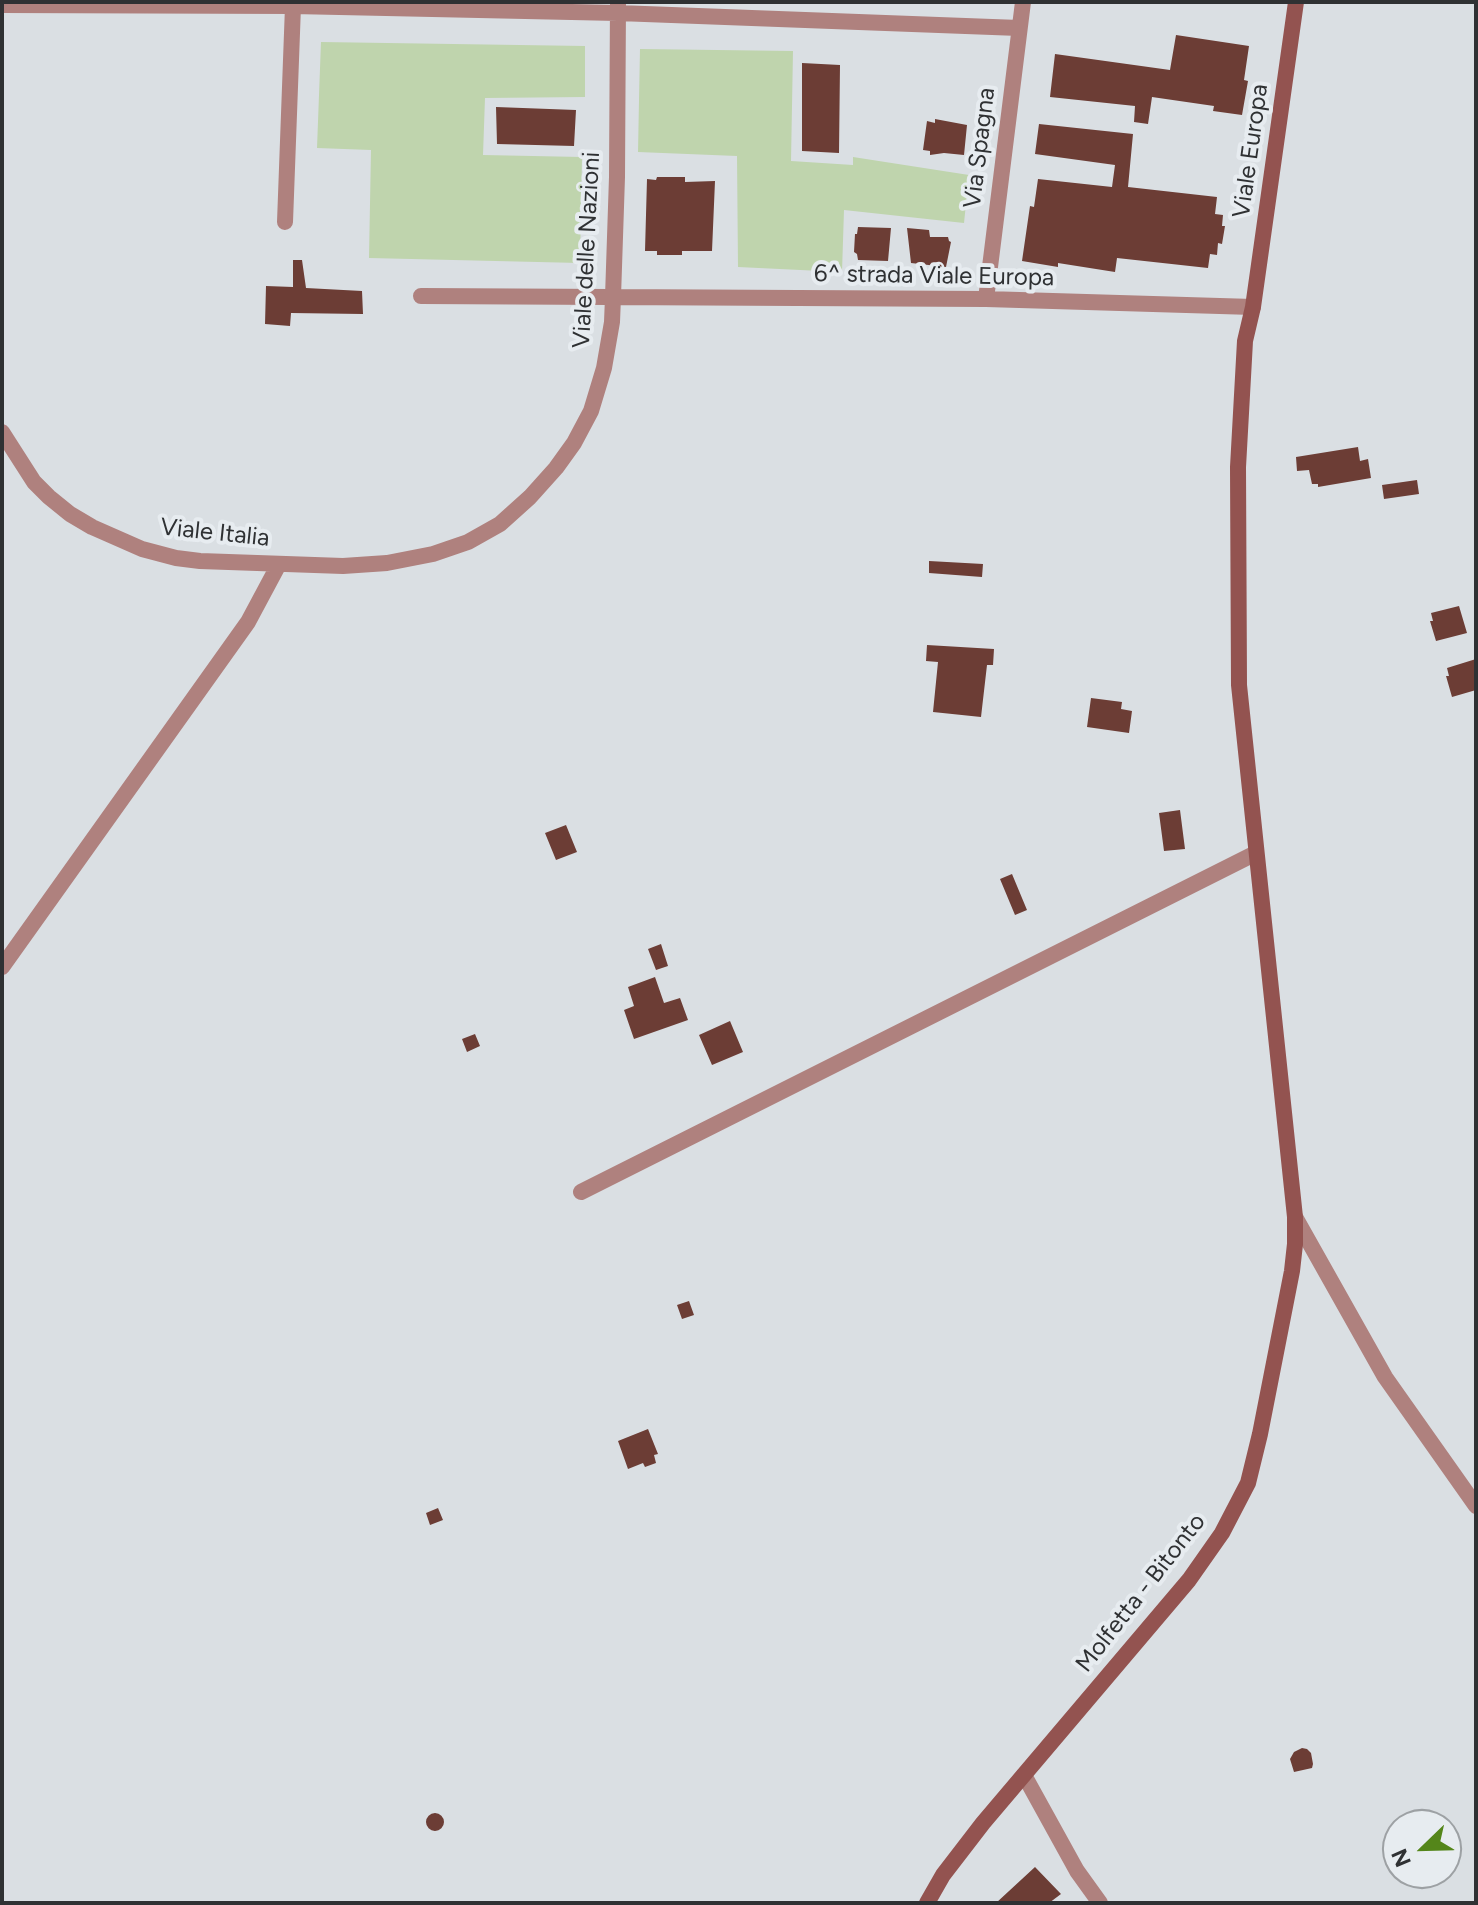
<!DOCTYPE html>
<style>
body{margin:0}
#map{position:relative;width:1478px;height:1905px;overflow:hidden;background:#dadfe3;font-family:Figtree,sans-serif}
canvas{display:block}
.frame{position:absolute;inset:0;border:4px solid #2f3133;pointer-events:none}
.north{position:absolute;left:1382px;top:1809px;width:80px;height:80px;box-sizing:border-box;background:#e7ecf0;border:2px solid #9da1a4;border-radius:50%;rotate:247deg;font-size:22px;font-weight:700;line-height:32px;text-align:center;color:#2f3133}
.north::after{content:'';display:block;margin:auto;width:28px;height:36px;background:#54861a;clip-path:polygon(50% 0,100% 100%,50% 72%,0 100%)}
</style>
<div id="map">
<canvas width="1478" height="1905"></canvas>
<div class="frame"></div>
<div class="north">N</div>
</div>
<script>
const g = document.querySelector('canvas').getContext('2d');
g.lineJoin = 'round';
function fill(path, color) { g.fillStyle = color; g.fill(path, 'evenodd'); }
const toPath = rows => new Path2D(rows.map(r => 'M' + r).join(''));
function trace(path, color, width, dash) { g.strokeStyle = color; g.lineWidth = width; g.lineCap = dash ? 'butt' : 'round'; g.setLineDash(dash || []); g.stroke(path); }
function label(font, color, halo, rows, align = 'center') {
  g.font = font + ' Figtree,sans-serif'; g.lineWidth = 8; g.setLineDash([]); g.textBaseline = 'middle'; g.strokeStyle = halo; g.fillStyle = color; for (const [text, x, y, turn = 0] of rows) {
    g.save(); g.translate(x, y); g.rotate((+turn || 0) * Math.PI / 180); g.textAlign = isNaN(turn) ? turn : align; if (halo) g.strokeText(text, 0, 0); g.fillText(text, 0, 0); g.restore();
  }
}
fill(toPath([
 [321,42,585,46,585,97,485,98,483,155,582,157,580,263,369,258,371,150,317,148],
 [640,49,793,51,791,161,853,165,853,157,969,175,964,223,844,210,842,272,738,267,737,156,638,152]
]), '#bfd4ad');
fill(toPath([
 [1176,35,1249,46,1244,80,1248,81,1242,115,1213,111,1214,106,1152,97,1148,124,1134,122,1135,106,1050,97,1055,54,1170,70],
 [802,63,840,65,839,153,802,151],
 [496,107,576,110,574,146,497,144],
 [935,119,967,125,964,155,944,153,930,155,930,151,923,150,927,121,935,123],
 [1039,124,1133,134,1128,187,1217,197,1215,214,1223,215,1222,226,1225,226,1222,244,1218,243,1217,255,1210,254,1208,268,1117,258,1115,272,1058,263,1058,267,1022,261,1030,206,1034,207,1038,179,1112,187,1115,165,1035,154],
 [657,177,685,177,685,182,715,181,712,251,682,251,682,255,657,255,657,251,645,251,647,179,656,180],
 [858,227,891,228,888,261,858,260,857,254,854,252,855,234,857,234],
 [907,228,929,230,930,237,948,237,949,241,951,242,946,267,911,263],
 [293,260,302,260,306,288,362,291,363,314,291,313,290,326,265,324,266,286,293,287],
 [1358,447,1360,461,1368,459,1371,478,1318,487,1318,484,1312,484,1309,470,1297,471,1296,457],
 [1417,480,1419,494,1384,499,1382,485],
 [929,561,983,564,982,577,929,573],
 [1459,606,1467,633,1436,641,1430,621,1433,621,1431,613],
 [927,645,994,649,993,665,987,665,981,717,933,712,938,662,926,661],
 [1476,659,1476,690,1452,697,1446,676,1449,676,1447,668],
 [1091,698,1122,702,1121,709,1132,711,1129,733,1087,727],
 [1180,810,1185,849,1164,851,1159,813],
 [566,825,577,852,556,860,545,833],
 [1012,874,1027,910,1015,915,1000,879],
 [661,944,668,966,656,970,648,949],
 [655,977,664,1003,680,998,688,1020,634,1039,624,1010,634,1006,628,987],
 [730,1021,743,1052,712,1065,699,1035],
 [475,1034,480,1046,467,1052,462,1039],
 [689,1301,694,1315,682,1319,677,1305],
 [648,1429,658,1454,654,1455,656,1463,645,1467,643,1463,628,1469,618,1441],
 [438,1508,443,1520,430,1525,426,1513],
 [1302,1748,1307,1749,1311,1753,1313,1764,1312,1768,1294,1772,1290,1759,1294,1752],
 '426 1822a9 9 0 1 1 18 0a9 9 0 1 1-18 0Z',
 [1035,1867,1061,1894,1049,1903,996,1903]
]), '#6c3d35');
trace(toPath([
 [2,5,293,6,618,13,1019,28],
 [285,222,293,6],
 [421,296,986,299,1253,307],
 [986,299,1023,2],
 [2,432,34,482,49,497,70,514,92,527,142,549,176,558,200,561,343,566,387,563,433,554,468,542,500,524,530,497,556,468,574,443,591,411,604,368,612,322,613,297,617,177,618,2],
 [2,967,248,622,279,564],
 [581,1192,1256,853],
 [1295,1217,1385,1377,1476,1506],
 [1024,1775,1077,1871,1100,1903]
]), '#af817e', 16);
trace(toPath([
 [927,1903,943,1875,983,1823,1189,1580,1222,1533,1248,1483,1260,1434,1292,1271,1295,1244,1295,1217,1239,685,1238,467,1245,341,1253,307,1296,2]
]), '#935350', 16);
label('24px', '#2f3133', '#e7ecf0', [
 ["Via Spagna",980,148,-83],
 ["Viale Europa",1251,151,-82],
 ["Viale delle Nazioni",587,250,-87],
 ["6^ strada Viale Europa",934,276,1],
 ["Viale Italia",215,533,6],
 ["Molfetta - Bitonto",1141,1593,-52]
]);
</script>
